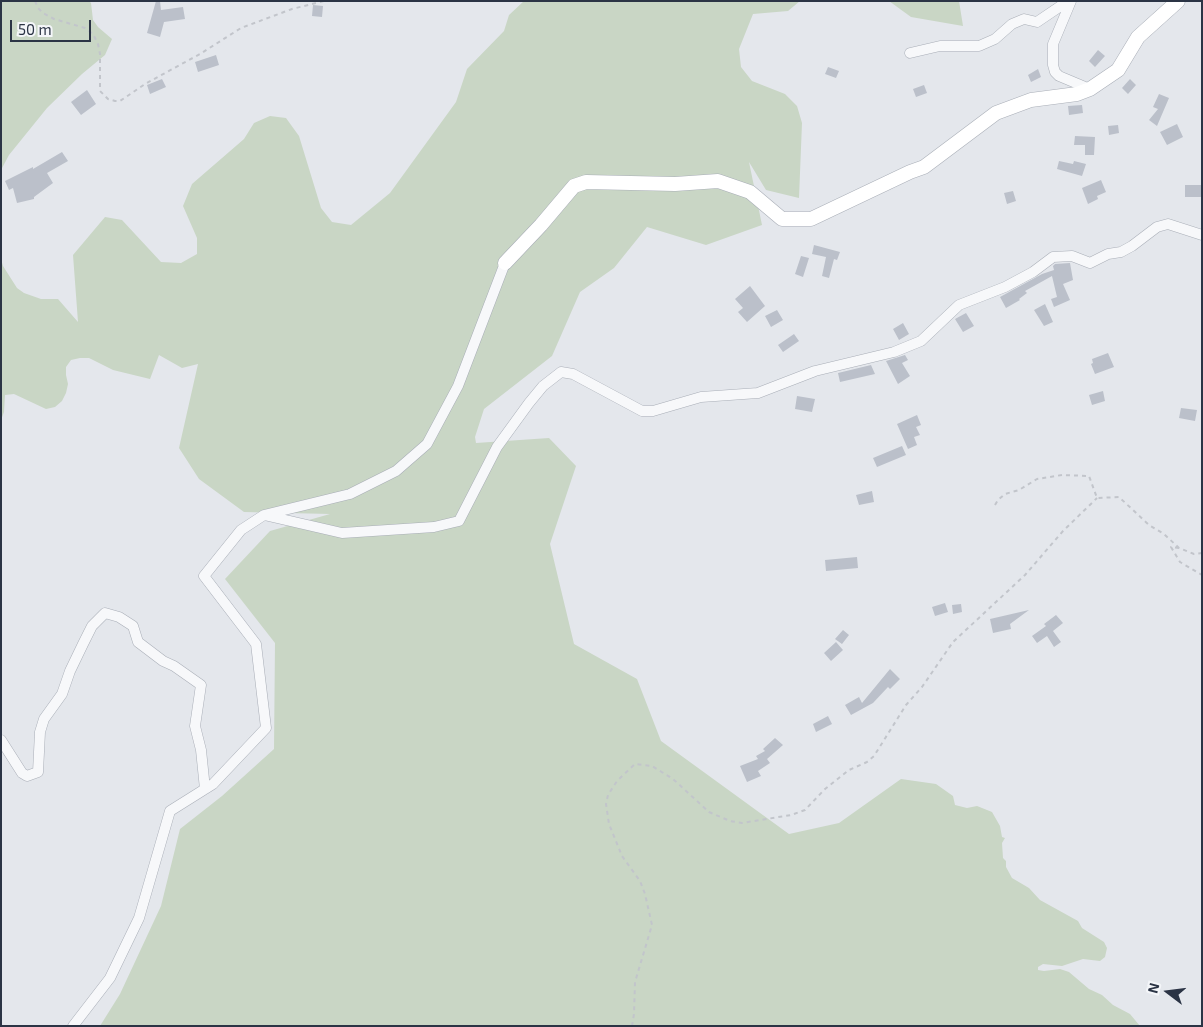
<!DOCTYPE html>
<style>
body{margin:0}
#map{position:relative;width:1203px;height:1027px;overflow:hidden;background:#e4e7ec;font-family:"Exo 2",sans-serif}
canvas{display:block}
.frame{position:absolute;inset:0;border:2px solid #2b3445;pointer-events:none}
.north{position:absolute;left:1143px;top:967px;width:50px;height:50px;-webkit-text-stroke:4px #f4f6f9;paint-order:stroke;rotate:285deg;font-size:14px;font-weight:700;line-height:20px;text-align:center;color:#2b3445}
.north::after{content:'';display:block;margin:auto;width:18px;height:22px;background:#2b3445;clip-path:polygon(50% 0,100% 100%,50% 72%,0 100%)}
.scale{position:absolute;left:10px;top:20px;width:81px;height:22px;box-sizing:border-box;border:2px solid #2b3445;border-top:0;padding-left:6px;font-size:15px;line-height:18px;white-space:nowrap;color:#2b3445;-webkit-text-stroke:4px #f4f6f9;paint-order:stroke}
</style>
<div id="map">
<canvas width="1203" height="1027"></canvas>
<div class="frame"></div>
<div class="north">N</div>
<div class="scale">50 m</div>
</div>
<script>
const g = document.querySelector('canvas').getContext('2d');
g.lineJoin = 'round';
function fill(path, color) { g.fillStyle = color; g.fill(path, 'evenodd'); }
const toPath = rows => new Path2D(rows.map(r => 'M' + r).join(''));
function trace(path, color, width, dash) { g.strokeStyle = color; g.lineWidth = width; g.lineCap = dash ? 'butt' : 'round'; g.setLineDash(dash || []); g.stroke(path); }
fill(toPath([
 [1,1,89,1,91,3,93,20,98,27,112,39,105,55,82,74,47,108,9,155,1,170],
 [524,1,800,1,788,11,753,14,739,49,741,67,752,81,785,94,797,106,802,123,799,198,766,190,749,162,762,225,706,245,647,227,614,268,580,292,552,356,484,409,475,437,476,443,549,438,576,466,550,544,574,644,637,679,661,741,789,834,839,823,901,779,936,784,953,796,955,805,967,808,977,806,992,812,1000,826,1002,837,1005,838,1002,843,1003,858,1006,861,1006,867,1012,878,1029,888,1040,900,1078,921,1082,928,1104,942,1107,948,1105,957,1100,961,1083,959,1062,966,1043,964,1038,967,1038,970,1044,971,1060,969,1069,972,1089,989,1102,995,1113,1005,1130,1014,1140,1026,100,1026,120,994,161,906,180,829,222,796,274,749,275,643,225,579,270,531,330,514,244,512,199,479,179,448,198,364,182,368,159,355,150,379,113,370,89,358,80,358,71,360,66,367,66,375,68,384,66,393,62,401,55,407,46,409,14,394,5,395,4,412,1,420,1,259,3,266,17,288,24,293,41,299,58,299,78,322,73,255,105,217,122,220,161,262,181,263,197,254,197,238,183,206,192,184,244,139,254,123,270,116,286,118,299,136,321,208,332,222,351,225,390,193,456,102,467,69,504,31,509,15],
 [889,1,959,1,963,26,911,17]
]), '#c9d6c5');
fill(toPath([
 [156,1,160,1,161,10,183,7,185,19,164,22,160,37,147,33],
 [313,5,323,6,322,17,312,16],
 [1098,50,1105,56,1095,67,1089,61],
 [216,55,219,65,198,72,195,62],
 [828,67,839,71,836,78,825,74],
 [1038,69,1041,77,1031,82,1028,75],
 [162,79,166,87,150,94,147,85],
 [1130,79,1136,85,1128,94,1122,88],
 [924,85,927,93,916,97,913,89],
 [87,90,96,104,81,115,71,102],
 [1159,94,1169,98,1157,126,1149,120,1158,109,1153,107],
 [1082,105,1083,113,1069,115,1068,106],
 [1177,124,1183,137,1167,145,1160,132],
 [1118,125,1119,133,1109,135,1108,126],
 [1075,136,1095,137,1094,155,1085,155,1085,145,1074,145],
 [62,152,68,161,47,173,53,183,34,197,34,199,17,203,13,188,9,190,5,181,33,167,33,169],
 [1059,161,1073,164,1074,161,1086,164,1082,176,1057,169],
 [1101,180,1106,192,1097,196,1098,199,1088,204,1082,188],
 [1185,185,1202,185,1202,197,1185,197],
 [1013,191,1016,201,1007,204,1004,193],
 [814,245,840,252,837,260,834,259,829,278,822,276,826,257,812,254],
 [801,256,809,258,803,277,795,274],
 [1070,263,1073,280,1063,284,1070,300,1054,307,1051,299,1057,297,1052,276,1025,291,1027,293,1019,299,1020,300,1006,308,1000,297,1042,274,1054,270,1053,266,1055,264],
 [750,286,765,306,747,322,738,312,743,308,735,299],
 [1045,304,1053,322,1044,326,1034,310],
 [777,310,783,320,771,327,765,316],
 [966,313,974,326,963,332,955,319],
 [903,323,909,334,899,340,893,329],
 [794,334,799,341,783,352,778,345],
 [1108,353,1114,367,1095,374,1091,364,1093,363,1092,359],
 [905,355,908,360,902,363,910,376,898,384,886,361],
 [871,365,875,374,840,382,838,373],
 [1103,391,1105,401,1092,405,1089,395],
 [797,396,815,399,812,412,795,409],
 [1181,408,1197,410,1195,421,1179,418],
 [917,415,921,425,916,427,920,435,914,437,917,445,908,449,897,424],
 [902,446,906,455,877,467,873,458],
 [872,491,874,502,859,505,856,495],
 [857,557,858,568,826,571,825,560],
 [945,603,948,612,935,616,932,607],
 [961,604,962,612,953,614,952,605],
 [1029,610,1010,624,1011,629,993,633,990,619],
 [1056,615,1063,623,1053,631,1061,642,1054,647,1047,636,1037,643,1032,636,1046,626,1044,624],
 [843,630,849,635,842,644,835,639],
 [836,642,843,650,831,661,824,653],
 [890,669,900,679,890,689,888,687,873,703,851,715,845,705,859,697,862,703],
 [828,716,832,724,816,732,813,724],
 [775,738,783,745,767,759,770,763,758,771,761,776,747,782,740,766,758,759,756,756,765,751,763,749]
]), '#bbc0ca');
const street = toPath([
 [1071,1,1053,44,1053,65,1055,72,1059,76,1090,89],
 [910,53,940,46,979,46,995,39,1012,24,1024,19,1037,22,1068,1],
 [264,515,342,533,434,527,459,521,497,447,529,403,543,386,561,372,573,374,642,411,653,411,701,397,758,393,815,371,894,352,921,341,959,305,1005,287,1033,272,1053,257,1072,256,1090,263,1108,254,1121,252,1132,246,1157,227,1168,224,1202,235],
 [1,740,22,773,27,776,38,772,40,732,44,719,62,694,70,671,83,644,92,626,105,613,119,617,133,626,138,642,163,661,174,666,201,685,195,726,201,750,205,789],
 [73,1026,110,978,139,918,170,811,213,784,266,728,256,644,204,576,241,530,264,515,350,494,396,471,427,444,458,386,505,263]
]);
const secondary = toPath([
 [505,263,541,225,574,186,586,182,675,184,718,181,750,192,782,219,811,219,910,172,924,167,996,113,1031,100,1077,94,1090,89,1118,70,1138,37,1178,1]
]);
trace(street, '#a9aeb7', 11);
trace(secondary, '#a9aeb7', 15);
trace(toPath([
 [35,1,38,8,43,13,54,19,85,28,93,34,98,44,100,54,100,91,108,99,115,101,120,101,145,84,200,54,241,28,292,9,324,1],
 [995,505,998,500,1005,494,1019,490,1037,479,1062,475,1089,476,1097,498,1119,497,1149,525,1164,534,1179,548,1194,554,1202,553],
 [1179,548,1171,547,1180,562,1202,575],
 [632,1026,634,1014,635,982,652,925,645,894,640,881,622,856,609,824,606,804,608,795,617,781,635,764,652,766,673,779,709,812,730,821,742,823,791,815,805,810,825,789,849,770,867,762,874,756,906,705,922,687,953,642,1025,575,1063,531,1097,498]
]), '#c2c5cb', 2, [4, 4]);
trace(street, '#f7f8fa', 10);
trace(secondary, '#fff', 14);
</script>
